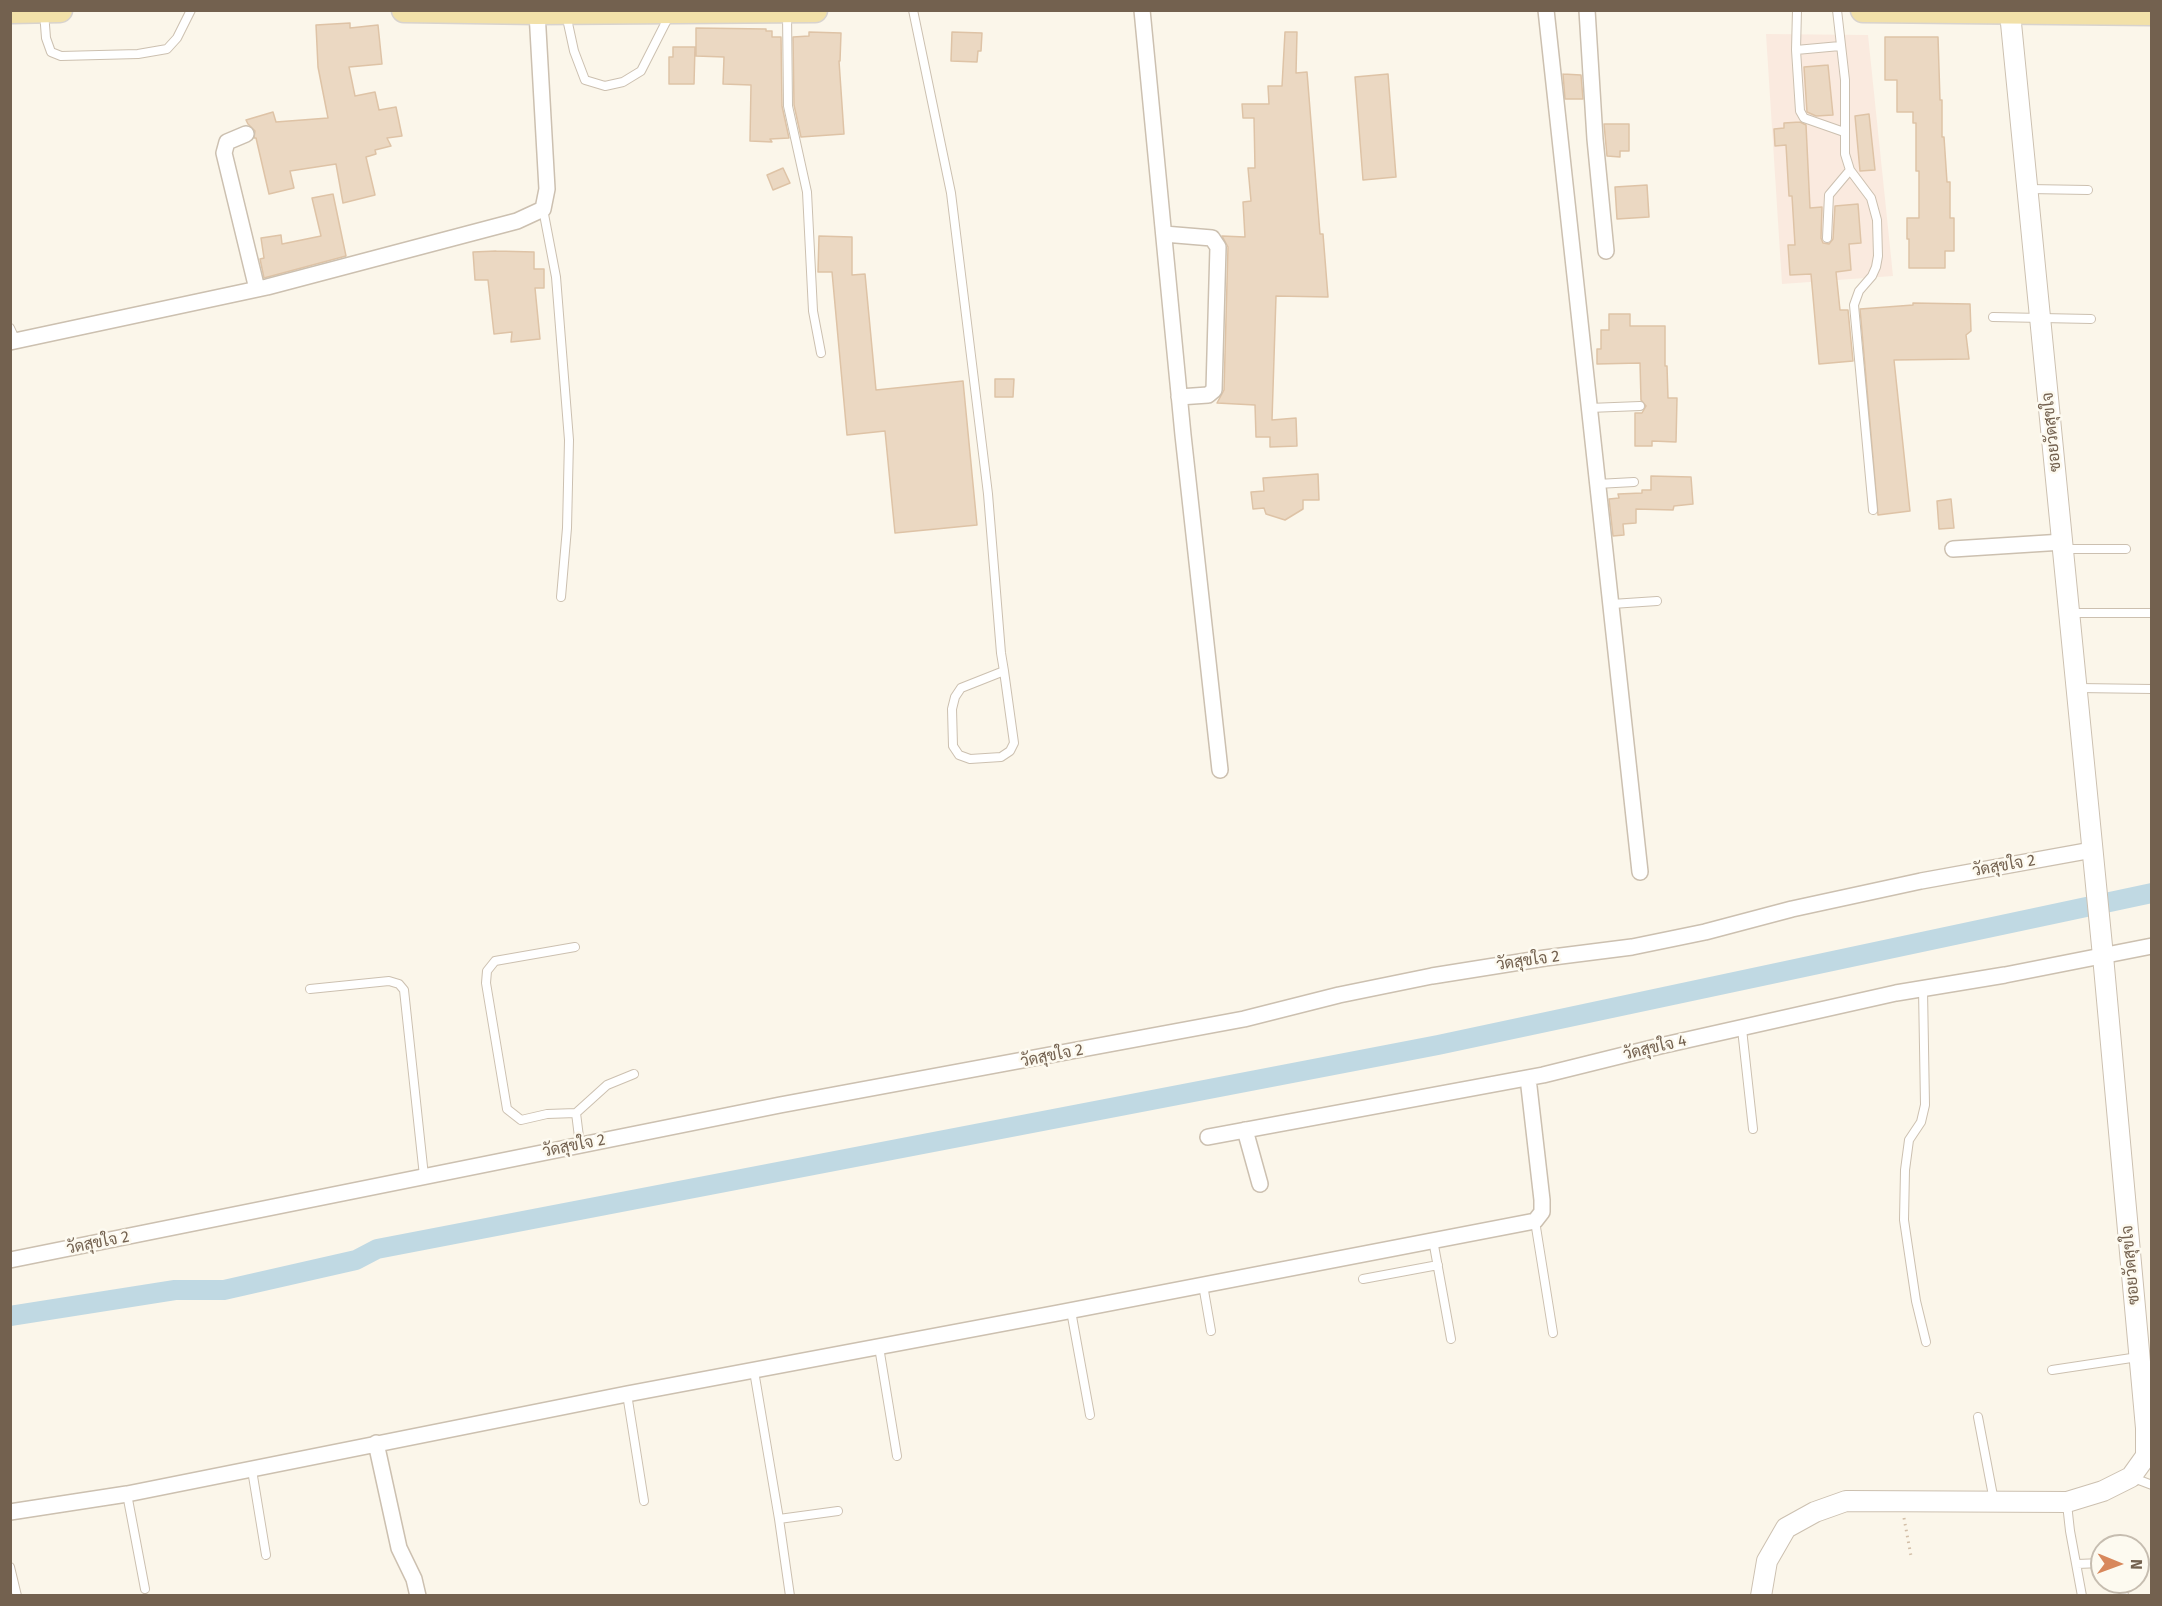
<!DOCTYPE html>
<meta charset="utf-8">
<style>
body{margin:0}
#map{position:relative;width:2162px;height:1606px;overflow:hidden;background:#fbf6ea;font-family:"Fira Sans",sans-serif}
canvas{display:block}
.frame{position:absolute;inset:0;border:12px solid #73614f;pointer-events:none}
.north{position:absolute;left:2090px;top:1534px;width:60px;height:60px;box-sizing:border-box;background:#fdfaf0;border:2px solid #c6bdb0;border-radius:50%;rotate:91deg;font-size:16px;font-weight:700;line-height:24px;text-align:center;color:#73614f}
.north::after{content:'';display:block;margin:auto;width:21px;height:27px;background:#d8885c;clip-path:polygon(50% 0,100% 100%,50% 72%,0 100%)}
</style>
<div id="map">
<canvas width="2162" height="1606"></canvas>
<div class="frame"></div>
<div class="north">N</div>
</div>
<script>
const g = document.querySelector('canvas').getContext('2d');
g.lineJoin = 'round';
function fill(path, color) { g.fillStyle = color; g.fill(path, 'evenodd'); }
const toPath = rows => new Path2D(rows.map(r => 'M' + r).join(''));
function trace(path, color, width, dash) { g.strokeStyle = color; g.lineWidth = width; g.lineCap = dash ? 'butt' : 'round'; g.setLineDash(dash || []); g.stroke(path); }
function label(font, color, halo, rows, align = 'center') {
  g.font = font + ' "Fira Sans",Sarabun,sans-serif'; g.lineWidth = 5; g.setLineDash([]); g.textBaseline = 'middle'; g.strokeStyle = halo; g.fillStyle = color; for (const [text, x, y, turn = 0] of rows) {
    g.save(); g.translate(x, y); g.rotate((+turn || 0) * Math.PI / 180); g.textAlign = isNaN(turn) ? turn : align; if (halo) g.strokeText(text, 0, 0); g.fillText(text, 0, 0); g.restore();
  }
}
fill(toPath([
 [1766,34,1868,35,1893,276,1782,284]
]), '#faeadf');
trace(toPath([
 [10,1316,175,1290,224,1290,356,1260,377,1249,1438,1045,2152,893]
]), '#c0d9e3', 20);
const building = toPath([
 [350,23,350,28,378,25,382,64,349,67,355,96,375,92,379,110,396,107,402,136,387,138,391,146,375,150,376,154,366,157,375,195,343,203,336,164,290,171,294,188,269,194,256,138,254,138,255,131,248,124,246,120,273,112,276,122,328,118,318,67,316,25,350,23],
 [696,28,766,29,766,31,772,31,772,37,781,37,782,106,789,138,770,139,772,142,750,141,751,85,723,84,724,57,696,56,696,28],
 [809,32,841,33,840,61,839,61,844,134,801,137,794,105,793,37,809,36,809,32],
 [952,32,982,33,981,51,978,51,977,62,951,61,952,32],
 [1285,32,1297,32,1296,73,1307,72,1320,234,1323,234,1328,297,1276,296,1272,420,1296,418,1297,446,1270,447,1270,437,1256,437,1255,405,1217,403,1224,390,1228,247,1222,236,1245,237,1243,202,1251,201,1248,168,1255,168,1254,118,1243,118,1242,104,1269,104,1268,86,1282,86,1285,32],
 [1885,37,1938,37,1940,100,1942,100,1942,137,1944,137,1947,182,1950,182,1950,218,1954,218,1954,251,1945,251,1945,268,1909,268,1909,239,1907,239,1907,218,1919,218,1919,171,1916,171,1916,123,1913,123,1913,112,1897,112,1897,80,1885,80,1885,37],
 [673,47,695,47,694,84,669,84,669,57,673,57,673,47],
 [1828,65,1833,115,1816,116,1807,112,1804,67,1828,65],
 [1388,74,1396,177,1363,180,1355,77,1388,74],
 [1563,74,1581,75,1583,99,1565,99,1563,74],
 [1869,114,1875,170,1860,171,1855,116,1869,114],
 [1800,122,1806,125,1810,208,1822,207,1821,238,1823,243,1829,244,1833,239,1835,206,1858,204,1861,243,1849,244,1851,270,1836,272,1840,310,1848,310,1853,361,1819,364,1811,274,1790,275,1788,245,1795,245,1792,196,1789,196,1786,145,1775,146,1774,129,1784,128,1784,123,1800,122],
 [1604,124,1629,124,1629,151,1620,151,1620,157,1607,156,1604,124],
 [783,168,790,183,773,190,767,175,783,168],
 [1647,185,1649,217,1617,219,1615,187,1647,185],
 [333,194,346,256,264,278,260,259,264,258,261,238,281,235,282,244,321,236,312,198,333,194],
 [819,236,852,237,852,275,865,274,876,390,963,381,977,525,895,533,885,431,847,435,832,272,818,272,819,236],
 [496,251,534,252,534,269,544,269,544,288,535,288,540,339,511,342,512,332,494,334,488,280,475,280,473,252,496,251],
 [1913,303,1970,304,1971,331,1966,335,1969,359,1894,360,1910,511,1878,515,1860,309,1913,305,1913,303],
 [1609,314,1630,314,1630,326,1665,326,1665,366,1667,366,1668,398,1677,398,1676,442,1652,441,1652,446,1635,446,1635,413,1642,413,1646,406,1641,400,1640,363,1597,364,1597,349,1601,349,1601,330,1609,330,1609,314],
 [995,379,1014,379,1013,397,995,397,995,379],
 [1318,474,1319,500,1303,500,1303,509,1285,520,1266,514,1264,508,1253,509,1251,492,1264,491,1263,478,1318,474],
 [1651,476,1691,477,1693,504,1674,506,1673,510,1636,509,1636,523,1623,524,1624,535,1613,536,1609,499,1619,498,1618,494,1642,493,1642,490,1651,490,1651,476],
 [1951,499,1954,528,1939,529,1937,501,1951,499]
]);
fill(building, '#ebd8c2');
trace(building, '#dec3a6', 1.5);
const service = toPath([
 [913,10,951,193,988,494,1001,653,1004,671,1014,743,1010,751,1001,757,970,759,959,755,953,746,952,709,955,697,961,688,1004,671],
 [1797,10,1796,50,1840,46],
 [1837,10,1845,80,1845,154,1850,170,1871,198,1877,220,1878,256,1876,267,1872,276,1859,291,1854,305,1873,510],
 [44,12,46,38,51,52,61,56,138,54,167,49,177,38,191,10],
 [787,13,788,106,807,192,813,311,821,353],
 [566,14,574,51,585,80,605,86,623,82,641,71,669,16],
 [1796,50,1800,111,1804,118,1844,132],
 [2029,189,2088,190],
 [543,209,556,277,569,440,567,528,561,597],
 [1827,238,1829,195,1850,170],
 [1993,317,2091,319],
 [10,328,16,341],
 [1589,408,1640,406],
 [1597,484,1634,482],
 [2065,549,2126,549],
 [1612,604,1657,601],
 [2070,613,2152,613],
 [2079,688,2152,689],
 [575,947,495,961,487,971,486,983,507,1109,521,1120,547,1114,576,1113,580,1145],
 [310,989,389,981,399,984,404,990,424,1176],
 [1923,989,1925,1105,1921,1122,1909,1140,1905,1170,1904,1220,1916,1301,1926,1342],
 [1742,1029,1753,1129],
 [576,1113,607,1085,634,1074],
 [1535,1221,1553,1333],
 [1433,1240,1451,1339],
 [1363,1279,1438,1265],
 [1203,1285,1211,1331],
 [1071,1311,1090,1415],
 [879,1347,897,1456],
 [2052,1370,2138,1357],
 [754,1371,779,1519,790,1596],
 [627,1394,644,1501],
 [1978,1417,1994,1501],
 [252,1470,266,1555],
 [2131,1477,2152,1485],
 [127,1494,145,1589],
 [2067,1504,2070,1531,2082,1596],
 [779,1519,838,1511],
 [2077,1564,2102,1563],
 [10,1567,17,1596],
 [2122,1582,2124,1596]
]);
const minor = toPath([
 [1142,10,1183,435,1220,770],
 [1546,10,1640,872],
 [1587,10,1595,139,1606,251],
 [246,134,227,142,224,153,257,289],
 [1164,234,1212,238,1218,247,1214,390,1208,395,1179,397],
 [10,342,267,287,517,221,543,209,547,189,537,12],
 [1953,549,2063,542],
 [1245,1130,1260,1184],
 [1208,1137,1543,1075,1660,1046,1896,993,2005,975,2152,946],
 [10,1260,780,1105,1244,1019,1339,995,1432,976,1545,958,1632,947,1705,932,1792,909,1921,881,2092,850],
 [376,1443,399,1548,414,1579,418,1596],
 [10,1512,127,1494,627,1394,1058,1313,1535,1221,1542,1212,1542,1200,1528,1078]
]);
const tertiary = toPath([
 [1761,1596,1767,1561,1786,1528,1815,1512,1846,1501,2067,1502,2103,1491,2131,1477,2146,1456,2146,1428,2103,956,2010,13]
]);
const primary = toPath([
 [404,10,537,12,815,10],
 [1863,10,2152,13],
 [10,11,60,10]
]);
trace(service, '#ccc0b0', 10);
trace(minor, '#ccc0b0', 18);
trace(tertiary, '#ccc0b0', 22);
trace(primary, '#d8d3ce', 27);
trace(toPath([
 [1904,1518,1911,1556]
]), '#d2bea7', 3, [1.5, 4.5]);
trace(service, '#fff', 8);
trace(minor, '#fff', 15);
trace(tertiary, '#fff', 20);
trace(primary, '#f2e1a9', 24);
label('16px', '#73614f', '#fdfaf0', [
 ["ซอยวัดสุขใจ",2052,432,-96],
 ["วัดสุขใจ 2",2004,866,-10],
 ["วัดสุขใจ 2",1528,961,-8],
 ["วัดสุขใจ 4",1655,1048,-13],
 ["วัดสุขใจ 2",1052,1056,-11],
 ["วัดสุขใจ 2",574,1146,-11],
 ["วัดสุขใจ 2",98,1243,-11],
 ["ซอยวัดสุขใจ",2131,1265,-95]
]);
</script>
